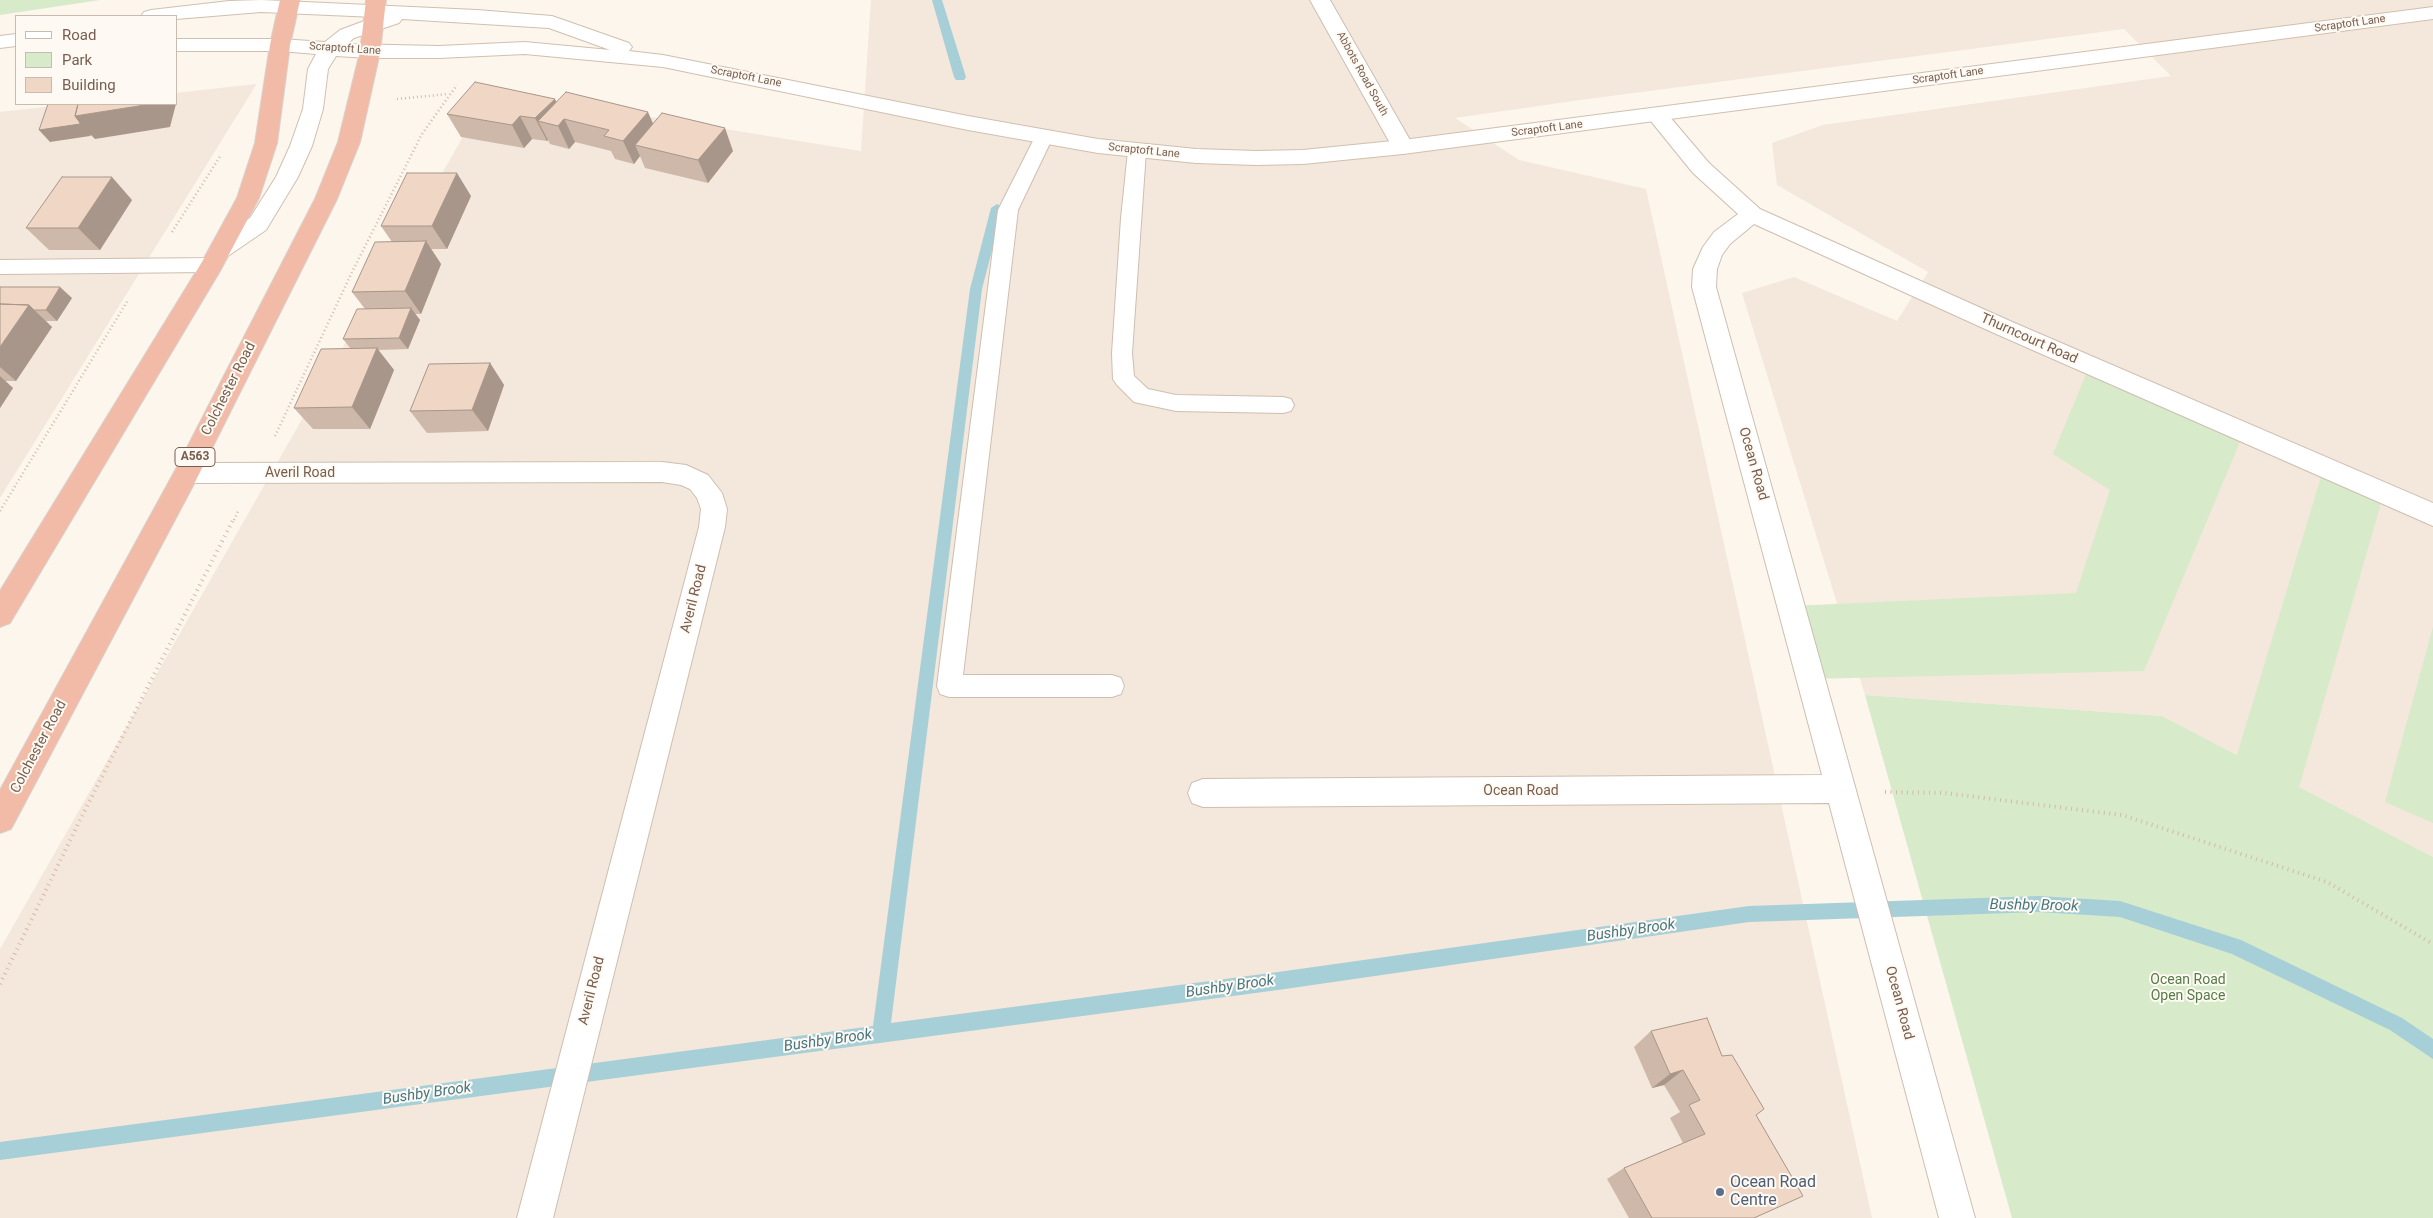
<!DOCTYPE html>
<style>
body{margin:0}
#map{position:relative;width:2433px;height:1218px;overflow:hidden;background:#fcf6ec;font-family:Roboto,sans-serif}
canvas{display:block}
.legend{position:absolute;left:15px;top:15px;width:162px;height:90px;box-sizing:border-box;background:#fefaf3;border:1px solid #c8bcb1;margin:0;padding:6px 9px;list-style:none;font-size:15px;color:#775e4f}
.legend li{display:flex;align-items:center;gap:10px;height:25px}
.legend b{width:25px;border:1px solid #c8bcb1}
</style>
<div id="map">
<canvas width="2433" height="1218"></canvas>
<ul class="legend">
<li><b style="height:6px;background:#fff"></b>Road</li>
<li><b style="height:14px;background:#d7eaca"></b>Park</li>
<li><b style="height:14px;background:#f0d6c5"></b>Building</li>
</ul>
</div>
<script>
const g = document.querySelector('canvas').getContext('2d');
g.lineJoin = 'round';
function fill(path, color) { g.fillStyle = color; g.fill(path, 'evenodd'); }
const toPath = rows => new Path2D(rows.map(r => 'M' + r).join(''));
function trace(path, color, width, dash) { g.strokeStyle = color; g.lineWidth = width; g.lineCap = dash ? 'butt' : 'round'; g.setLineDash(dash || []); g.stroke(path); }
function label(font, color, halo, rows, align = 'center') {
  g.font = font + ' Roboto,sans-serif'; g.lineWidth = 4; g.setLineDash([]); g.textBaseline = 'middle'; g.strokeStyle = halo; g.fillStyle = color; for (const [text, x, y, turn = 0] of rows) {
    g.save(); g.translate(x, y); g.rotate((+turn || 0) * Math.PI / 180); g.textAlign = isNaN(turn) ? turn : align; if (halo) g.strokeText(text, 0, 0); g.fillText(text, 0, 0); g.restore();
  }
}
fill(toPath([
 [871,0,2433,0,2433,857,2162,716,1865,695,1742,293,1794,277,1897,321,1928,272,1777,185,1772,143,1823,125,2171,76,2124,29,1580,100,1455,118,1519,160,1646,189,1872,1218,0,1218,0,949,489,91,861,151],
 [256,84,256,85,0,498,0,112,74,104,176,104,176,93]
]), '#f3e8db');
fill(toPath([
 [0,0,100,0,0,15],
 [2090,365,2244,432,2144,671,1811,679,1791,606,2076,593,2110,490,2053,454],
 [2324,467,2384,493,2299,787,2433,857,2433,1218,2012,1218,1865,695,2162,716,2237,755],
 [2433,627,2433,823,2385,802]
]), '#d7eaca');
fill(toPath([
 [932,0,942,0,966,77,964,80,956,80,954,77,932,0],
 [997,204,1003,208,982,289,891,1023,1278,972,1749,906,2039,896,2120,901,2241,940,2402,1018,2433,1039,2433,1059,2390,1030,2232,954,2120,917,2039,912,1749,922,1278,990,0,1160,0,1142,873,1026,970,289,991,208,997,204]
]), '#a7cfd7');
const lane = toPath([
 [1044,131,1051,133,1053,137,1018,210,963,675,1112,675,1121,678,1124,686,1121,694,1112,697,949,697,940,694,937,686,998,210,1035,137,1037,133,1044,131],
 [1137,145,1144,147,1146,151,1132,353,1134,376,1148,389,1176,395,1283,397,1291,399,1294,405,1291,411,1283,413,1176,411,1134,402,1117,385,1113,379,1112,353,1121,218,1128,151,1130,147,1137,145],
 [212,258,219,260,222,265,219,270,212,272,0,274,0,260,212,258]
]);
const street = toPath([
 [1310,0,1330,0,1414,147,1411,152,1403,154,1395,152,1310,0],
 [1657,108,1664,110,1709,163,1760,209,2010,321,2433,503,2433,526,1994,333,1754,224,1730,244,1722,255,1717,269,1716,287,1975,1218,1939,1218,1829,803,1203,807,1192,803,1188,793,1192,783,1203,779,1822,775,1692,287,1693,269,1703,247,1714,232,1738,214,1693,173,1650,120,1646,115,1650,110,1657,108],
 [662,462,686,465,708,475,722,493,727,509,725,527,553,1218,517,1218,699,527,701,509,697,498,690,489,681,485,662,482,187,483,178,480,174,473,178,466,187,463,662,462]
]);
const secondary = toPath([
 [261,0,477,10,552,16,629,43,632,47,629,51,663,55,968,116,1098,139,1196,149,1256,151,1303,150,1403,140,2433,7,2433,19,1403,154,1303,164,1256,165,1196,163,1098,153,968,130,663,67,525,54,439,58,370,58,336,56,328,69,323,109,312,146,298,177,266,230,228,256,220,258,212,256,209,250,212,244,250,218,276,177,290,146,303,109,308,69,316,54,280,51,176,51,176,39,280,39,325,42,340,30,375,17,261,12,176,19,176,16,141,16,144,12,151,10,229,1,261,0],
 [402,19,549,28,610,50,525,42,439,46,347,44,354,38,399,23,402,19],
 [16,34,16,46,0,48,0,36,16,34]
]);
const highway = toPath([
 [280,0,300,0,290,45,277,143,259,198,220,271,10,623,0,627,0,591,202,262,237,198,255,143,270,45,280,0],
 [366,0,386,0,380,52,360,142,337,199,196,480,11,829,0,833,0,790,177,467,315,199,338,142,360,52,366,0]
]);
trace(lane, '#cebeb1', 2);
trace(street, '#cebeb1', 2);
trace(secondary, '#d1bfaf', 2);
trace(highway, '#d9d2ce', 2);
trace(toPath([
 [397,99,448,94],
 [172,232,221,155],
 [275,436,352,272,422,134,457,85],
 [0,511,128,300],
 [234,520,239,509]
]), '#d6baa7', 2.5, [1, 3]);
trace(toPath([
 [1885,792,1944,793,2122,815,2327,882,2433,944],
 [0,984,83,814,234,518]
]), '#d6baa7', 4, [1, 4.5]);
fill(lane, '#fff');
fill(street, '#fff');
fill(secondary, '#fff');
fill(highway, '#f2bba7');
fill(toPath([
 [555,99,556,102,653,123,733,151,708,183,645,168,640,156,634,164,615,159,611,151,575,142,569,149,550,144,548,140,547,141,532,139,524,148,461,137,447,114],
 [471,196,447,249,431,249,441,264,421,314,415,314,420,320,408,349,378,350,394,370,370,429,313,429,294,408,351,349,343,339,365,309,352,292,392,242,381,226],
 [132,200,100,250,49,250,26,228],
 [0,287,72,298,57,321,46,321,52,327,16,381,5,381,13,388,0,408],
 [490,363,504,385,488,431,427,433,410,411],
 [1651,1031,1722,1056,1756,1115,1754,1218,1629,1218,1607,1179,1624,1168,1683,1143,1670,1118,1680,1112,1664,1085,1652,1088,1634,1047]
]), '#ceb8a9');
fill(toPath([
 [555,99,575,142,569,149,558,126,538,121,548,140,547,141,535,118],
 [151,104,176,104,170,127,95,139,91,135,90,136,50,142,39,130,75,116],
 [648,112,658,135,635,145,640,156,634,164,623,141],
 [520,116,532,139,524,148,512,125],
 [725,128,733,151,708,183,698,160],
 [457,173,471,196,447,249,432,226],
 [112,177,132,200,100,250,78,228],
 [426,241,441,264,421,314,405,291],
 [60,287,72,298,57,321,46,310],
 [29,305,52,327,16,381,0,367,0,347],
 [411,308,420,320,408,349,399,338],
 [377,348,394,370,370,429,352,407],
 [490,363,504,385,488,431,472,410],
 [0,376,13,388,0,408],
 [1683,1070,1664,1085,1652,1088,1670,1074]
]), '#a8968a');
const building = toPath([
 [475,82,555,99,535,118,520,116,512,125,447,114,475,82],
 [566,92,648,112,623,141,604,136,609,130,564,119,558,126,538,121,566,92],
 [48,104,78,104,75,116,80,123,80,124,39,130,48,104],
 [78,104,151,104,75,116,78,104],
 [662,113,725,128,698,160,635,145,662,113],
 [407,173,457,173,432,226,381,226,407,173],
 [62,177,112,177,78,228,26,228,62,177],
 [426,241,405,291,352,292,375,242,426,241],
 [0,287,60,287,46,310,34,310,29,305,0,304,0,287],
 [0,304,29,305,0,347,0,304],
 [411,308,399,338,343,339,357,309,411,308],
 [377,348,352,407,294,408,321,349,377,348],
 [490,363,472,410,410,411,429,364,490,363],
 [1707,1018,1722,1056,1732,1055,1764,1109,1756,1115,1803,1196,1754,1218,1652,1218,1624,1168,1705,1134,1689,1105,1700,1100,1683,1070,1670,1074,1651,1031,1707,1018]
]);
fill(building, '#f0d6c5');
trace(building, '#a8968a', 1);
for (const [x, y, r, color] of [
 [1720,1192,5,"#5c6f8a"]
]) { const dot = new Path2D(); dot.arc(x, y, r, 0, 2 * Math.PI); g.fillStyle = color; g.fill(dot); trace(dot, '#fefaf3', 2); }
label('11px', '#775e4f', '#fefaf3', [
 ["Scraptoft Lane",2350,24,-8],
 ["Scraptoft Lane",345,49,4],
 ["Abbots Road South",1362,74,61],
 ["Scraptoft Lane",1948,76,-8],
 ["Scraptoft Lane",746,77,11],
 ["Scraptoft Lane",1547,129,-7],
 ["Scraptoft Lane",1144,151,6]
]);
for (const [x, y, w] of [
 [195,457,40]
]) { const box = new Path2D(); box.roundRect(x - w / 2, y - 9.5, w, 19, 4); g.fillStyle = '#fefaf3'; g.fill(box); trace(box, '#775e4f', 1); }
label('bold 12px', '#775e4f', null, [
 ["A563",195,457]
]);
label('14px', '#775e4f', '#fefaf3', [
 ["Thurncourt Road",2029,339,24],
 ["Colchester Road",229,389,-63],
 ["Ocean Road",1753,464,74],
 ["Averil Road",300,473],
 ["Averil Road",694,599,-76],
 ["Colchester Road",39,747,-62],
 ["Ocean Road",1521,791],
 ["Averil Road",592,991,-76],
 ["Ocean Road",1899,1003,75]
]);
label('14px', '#567c47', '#fefaf3', [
 ["Ocean Road",2188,980],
 ["Open Space",2188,996]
]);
label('italic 15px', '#467782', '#fefaf3', [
 ["Bushby Brook",2034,906,1],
 ["Bushby Brook",1631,931,-8],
 ["Bushby Brook",1230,987,-8],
 ["Bushby Brook",828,1041,-8],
 ["Bushby Brook",427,1094,-8]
]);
label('16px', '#4e5e75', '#fefaf3', [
 ["Ocean Road",1730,1183],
 ["Centre",1730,1201]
], 'left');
</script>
